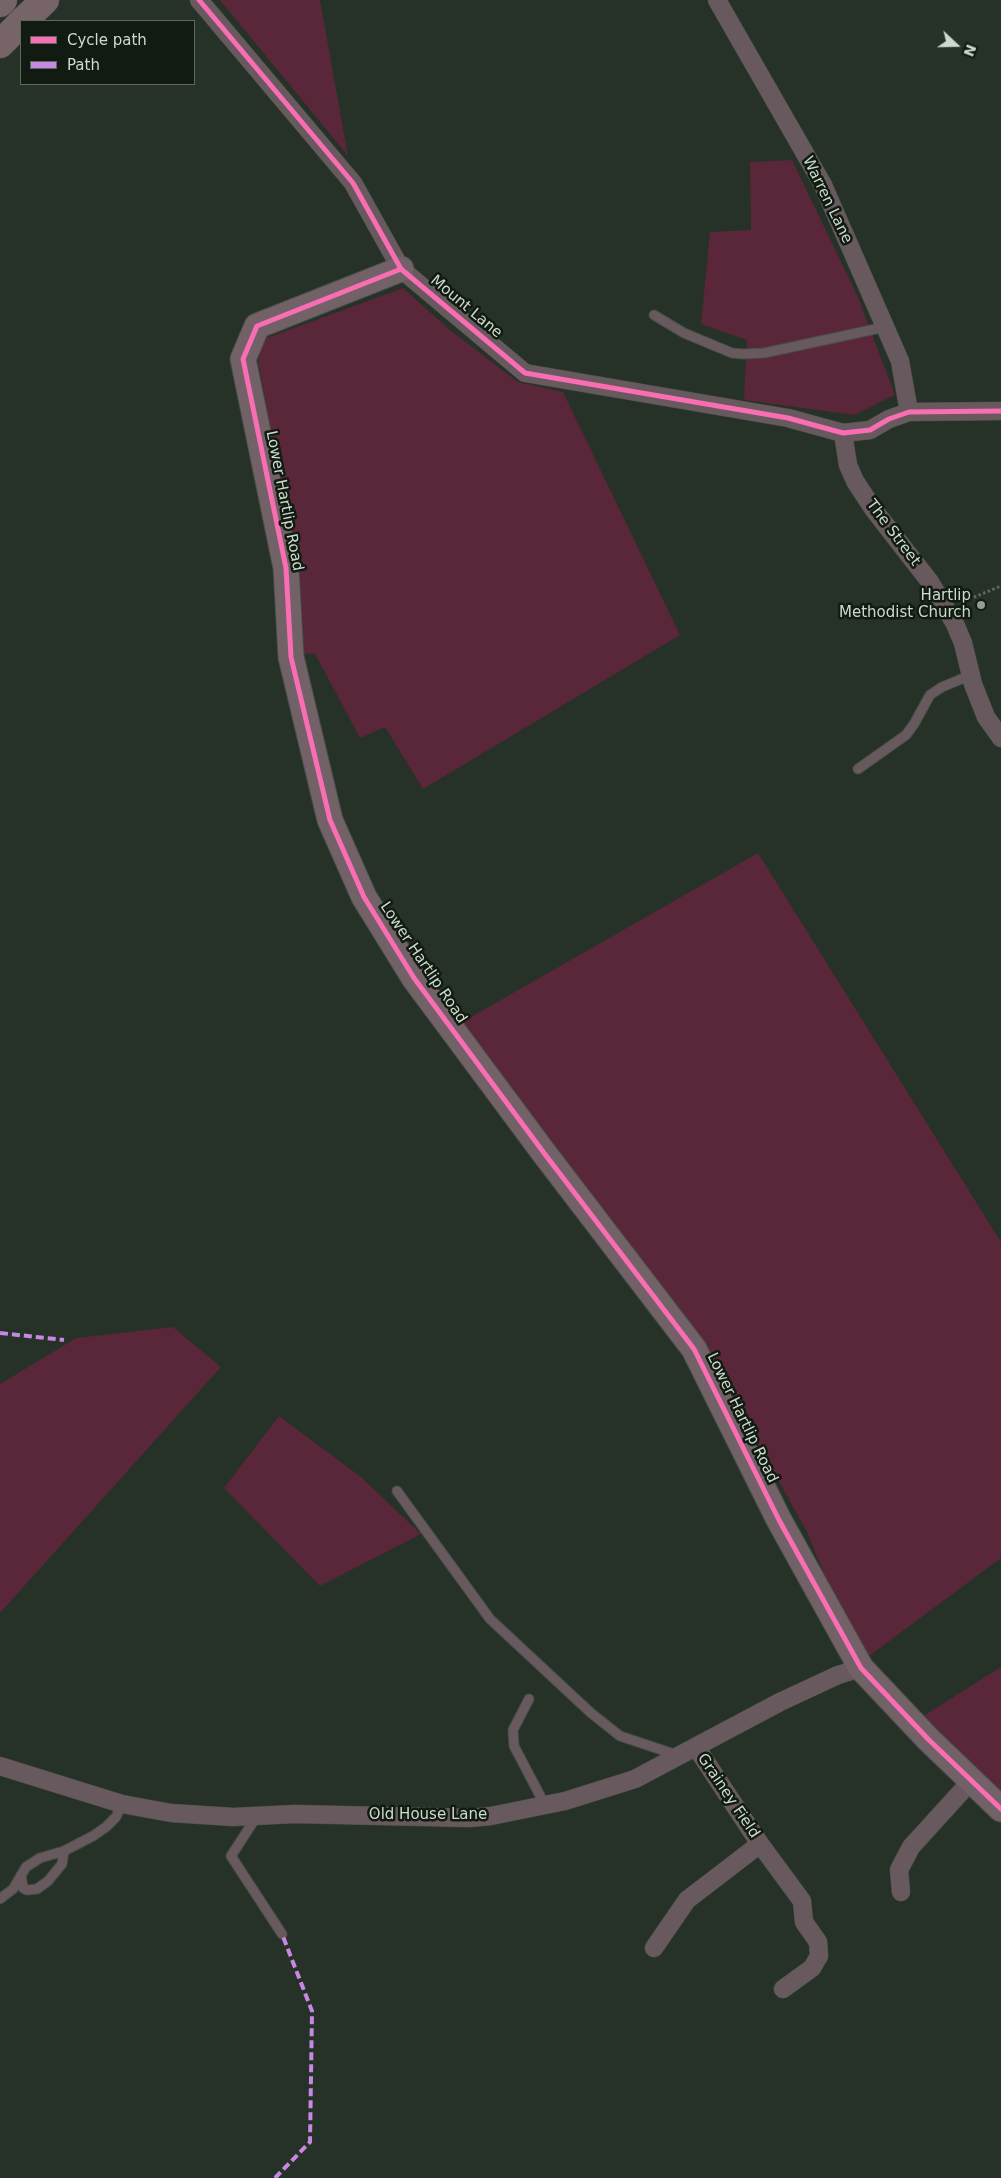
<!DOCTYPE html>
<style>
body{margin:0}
#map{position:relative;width:1001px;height:2178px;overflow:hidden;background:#263128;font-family:"DejaVu Sans",sans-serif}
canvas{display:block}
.legend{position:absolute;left:20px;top:20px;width:175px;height:65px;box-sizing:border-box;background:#111b12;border:1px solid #5c675d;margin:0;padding:6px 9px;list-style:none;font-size:15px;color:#cddace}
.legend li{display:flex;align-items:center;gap:10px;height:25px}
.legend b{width:25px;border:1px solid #5c675d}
.north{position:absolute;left:931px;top:20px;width:50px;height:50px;-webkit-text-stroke:4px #111b12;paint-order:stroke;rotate:111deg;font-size:14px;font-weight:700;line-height:20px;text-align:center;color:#cddace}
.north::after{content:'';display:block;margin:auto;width:18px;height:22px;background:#cddace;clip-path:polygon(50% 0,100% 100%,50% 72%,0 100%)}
</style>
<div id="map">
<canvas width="1001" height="2178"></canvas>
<ul class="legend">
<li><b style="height:6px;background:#f96db3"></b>Cycle path</li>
<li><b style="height:6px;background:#c787e3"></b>Path</li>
</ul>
<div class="north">N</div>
</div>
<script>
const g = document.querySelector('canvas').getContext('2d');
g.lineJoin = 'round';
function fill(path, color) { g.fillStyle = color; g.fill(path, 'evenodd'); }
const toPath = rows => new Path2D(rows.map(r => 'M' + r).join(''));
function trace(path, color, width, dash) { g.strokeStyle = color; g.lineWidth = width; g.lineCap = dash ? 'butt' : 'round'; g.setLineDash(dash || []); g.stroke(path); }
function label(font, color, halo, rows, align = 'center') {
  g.font = font + ' "DejaVu Sans",sans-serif'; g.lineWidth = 5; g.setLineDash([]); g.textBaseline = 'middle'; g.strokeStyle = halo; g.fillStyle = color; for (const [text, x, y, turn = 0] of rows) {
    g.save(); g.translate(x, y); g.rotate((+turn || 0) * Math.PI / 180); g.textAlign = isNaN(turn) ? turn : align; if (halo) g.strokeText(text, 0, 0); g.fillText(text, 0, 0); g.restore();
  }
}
fill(toPath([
 [220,0,320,0,348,156],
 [792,160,858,297,895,395,854,415,744,400,747,340,701,324,710,232,751,230,750,162],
 [403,288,450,330,518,382,563,392,680,635,423,789,385,727,360,738,315,654,298,653,297,568,258,361,264,339],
 [758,853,1001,1242,1001,1558,861,1662,807,1532,703,1344,457,1025],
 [173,1327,221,1367,0,1613,0,1384,76,1338],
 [279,1416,361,1477,421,1534,320,1586,224,1488],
 [1001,1667,1001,1791,920,1718]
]), '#5a2639');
const lane = toPath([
 [654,315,684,333,732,353,743,354,764,353,885,327],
 [858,769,906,735,914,724,930,695,942,687,971,675],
 [397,1491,490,1619,591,1713,620,1736,677,1755],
 [529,1699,513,1730,514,1746,545,1805],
 [257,1816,231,1856,282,1934],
 [21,1875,23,1888,27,1890,37,1889,48,1881,62,1864,64,1851],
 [0,1899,13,1889,26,1867,40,1858,64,1851,93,1836,106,1827,116,1817,122,1804]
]);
const street = toPath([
 [199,0,353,183,401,269,525,373,788,418,843,433,870,430,889,419,909,412,1001,411],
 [717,0,823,185,900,361,909,412],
 [843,433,848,465,855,481,874,510,930,582,955,624,963,643,973,684,986,717,1001,738],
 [696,1747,760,1844,802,1901,804,1922,818,1942,819,1956,812,1968,783,1989],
 [0,1766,122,1804,171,1813,233,1817,295,1814,469,1818,491,1816,565,1801,635,1779,780,1702,838,1675,861,1668],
 [901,1892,899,1870,911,1847,971,1781],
 [654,1948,687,1900,760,1844]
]);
const secondary = toPath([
 [401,269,257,326,243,359,286,568,291,657,330,820,364,897,414,978,544,1153,694,1349,779,1520,861,1668,928,1739,1001,1809]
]);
const highway = toPath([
 [0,3,3,0],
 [23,21,45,0],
 [0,44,21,23]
]);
trace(lane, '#454f47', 11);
trace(street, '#454f47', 19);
trace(secondary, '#454f47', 27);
trace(highway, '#454f47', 29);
trace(toPath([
 [960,603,1001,586]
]), '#696464', 3, [2.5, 2.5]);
trace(lane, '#67595d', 9);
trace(street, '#67595d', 18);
trace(secondary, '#726167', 25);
trace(highway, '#766469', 28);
trace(toPath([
 [0,1333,64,1340],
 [275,2178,310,2142,312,2011,282,1934]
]), '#c787e3', 4, [8, 4]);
trace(toPath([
 [199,0,353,183,401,269,525,373,788,418,843,433,870,430,889,419,909,412,1001,411],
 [401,269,257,326,243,359,286,568,291,657,330,820,364,897,414,978,544,1153,694,1349,779,1520,861,1668,928,1739,1001,1809]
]), '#f96db3', 5);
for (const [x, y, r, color] of [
 [981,605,5,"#939f94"]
]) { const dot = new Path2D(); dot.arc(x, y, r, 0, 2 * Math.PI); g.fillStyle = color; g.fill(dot); trace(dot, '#111b12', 2); }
label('15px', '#cddace', '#111b12', [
 ["Warren Lane",827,200,64],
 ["Mount Lane",466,307,40],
 ["Lower Hartlip Road",284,501,79],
 ["The Street",893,533,53],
 ["Lower Hartlip Road",423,963,56],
 ["Lower Hartlip Road",742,1418,64],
 ["Grainey Field",728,1796,56],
 ["Old House Lane",428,1815]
]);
label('15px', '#cddace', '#111b12', [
 ["Hartlip",971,596],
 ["Methodist Church",971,613]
], 'right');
</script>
